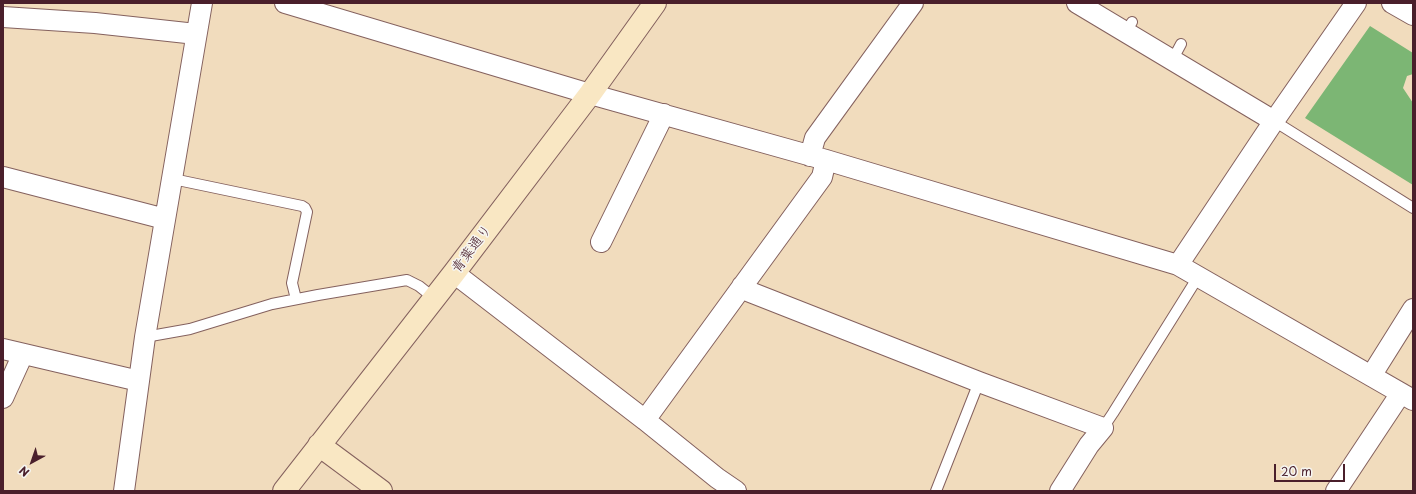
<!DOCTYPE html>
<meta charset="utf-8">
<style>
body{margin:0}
#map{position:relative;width:1416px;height:494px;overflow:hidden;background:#f1dcbd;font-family:"Playpen Sans",sans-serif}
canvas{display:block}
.frame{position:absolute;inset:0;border:4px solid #4a1f2b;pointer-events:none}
.north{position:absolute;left:12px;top:442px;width:40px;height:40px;-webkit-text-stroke:3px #f6f6f2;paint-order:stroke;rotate:220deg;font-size:11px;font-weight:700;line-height:16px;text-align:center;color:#4a1f2b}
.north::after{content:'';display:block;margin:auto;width:14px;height:18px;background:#4a1f2b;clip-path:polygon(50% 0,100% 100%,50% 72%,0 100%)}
.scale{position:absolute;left:1274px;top:464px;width:71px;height:18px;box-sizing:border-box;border:2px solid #4a1f2b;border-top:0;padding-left:5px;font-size:12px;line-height:14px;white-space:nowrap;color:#4a1f2b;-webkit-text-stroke:3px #f6f6f2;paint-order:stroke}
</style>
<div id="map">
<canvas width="1416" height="494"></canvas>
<div class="frame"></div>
<div class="north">N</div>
<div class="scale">20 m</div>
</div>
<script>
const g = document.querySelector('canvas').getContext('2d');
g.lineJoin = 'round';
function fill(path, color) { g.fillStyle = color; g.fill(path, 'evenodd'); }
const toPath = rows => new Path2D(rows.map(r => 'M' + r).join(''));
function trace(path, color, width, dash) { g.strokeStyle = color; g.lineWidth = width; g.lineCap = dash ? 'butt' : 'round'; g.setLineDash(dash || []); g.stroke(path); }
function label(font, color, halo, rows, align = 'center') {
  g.font = font + ' "Playpen Sans","Klee One",sans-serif'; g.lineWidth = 3; g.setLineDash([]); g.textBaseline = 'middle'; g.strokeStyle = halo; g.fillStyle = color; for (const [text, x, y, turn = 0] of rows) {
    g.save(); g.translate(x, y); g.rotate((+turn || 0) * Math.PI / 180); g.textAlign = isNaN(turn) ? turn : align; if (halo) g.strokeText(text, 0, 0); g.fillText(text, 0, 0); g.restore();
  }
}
fill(toPath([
 [1370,26,1413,53,1413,74,1407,76,1403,88,1413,103,1413,185,1305,118]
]), '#7cb674');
const lane = toPath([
 [1126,32,1132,22],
 [1173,59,1181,44],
 [1274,121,1413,208],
 [173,179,302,206,305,208,307,212,292,283,296,299],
 [145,337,190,329,272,304,318,295,407,280,419,286,434,298],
 [1103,428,1113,413,1198,277],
 [936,491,979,382]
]);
const street = toPath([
 [285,3,590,94,826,160,1178,265,1413,400],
 [1077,3,1274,121],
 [1392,3,1413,15],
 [3,17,95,23,196,34],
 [810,156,815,138,913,3],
 [3,177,165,219],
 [601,242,664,114],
 [1178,265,1274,121,1356,3],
 [454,273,645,420,717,478,736,491],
 [742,286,750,292,979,382,1103,428,1089,445,1060,491],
 [3,349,139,381],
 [1371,376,1413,309],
 [3,398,23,354],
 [645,420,822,177,826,160],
 [124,491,145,337,202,3],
 [1336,491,1401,393]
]);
const secondary = toPath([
 [319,445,381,491],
 [284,491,454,273,590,94,655,3]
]);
trace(lane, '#84615e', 12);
trace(street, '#84615e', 22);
trace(secondary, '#84615e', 24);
trace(lane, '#fff', 10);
trace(street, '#fff', 20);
trace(secondary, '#f9e7c3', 22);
label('14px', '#4a1f2b', '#f6f6f2', [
 ["青葉通り",472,249,-53]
]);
</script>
